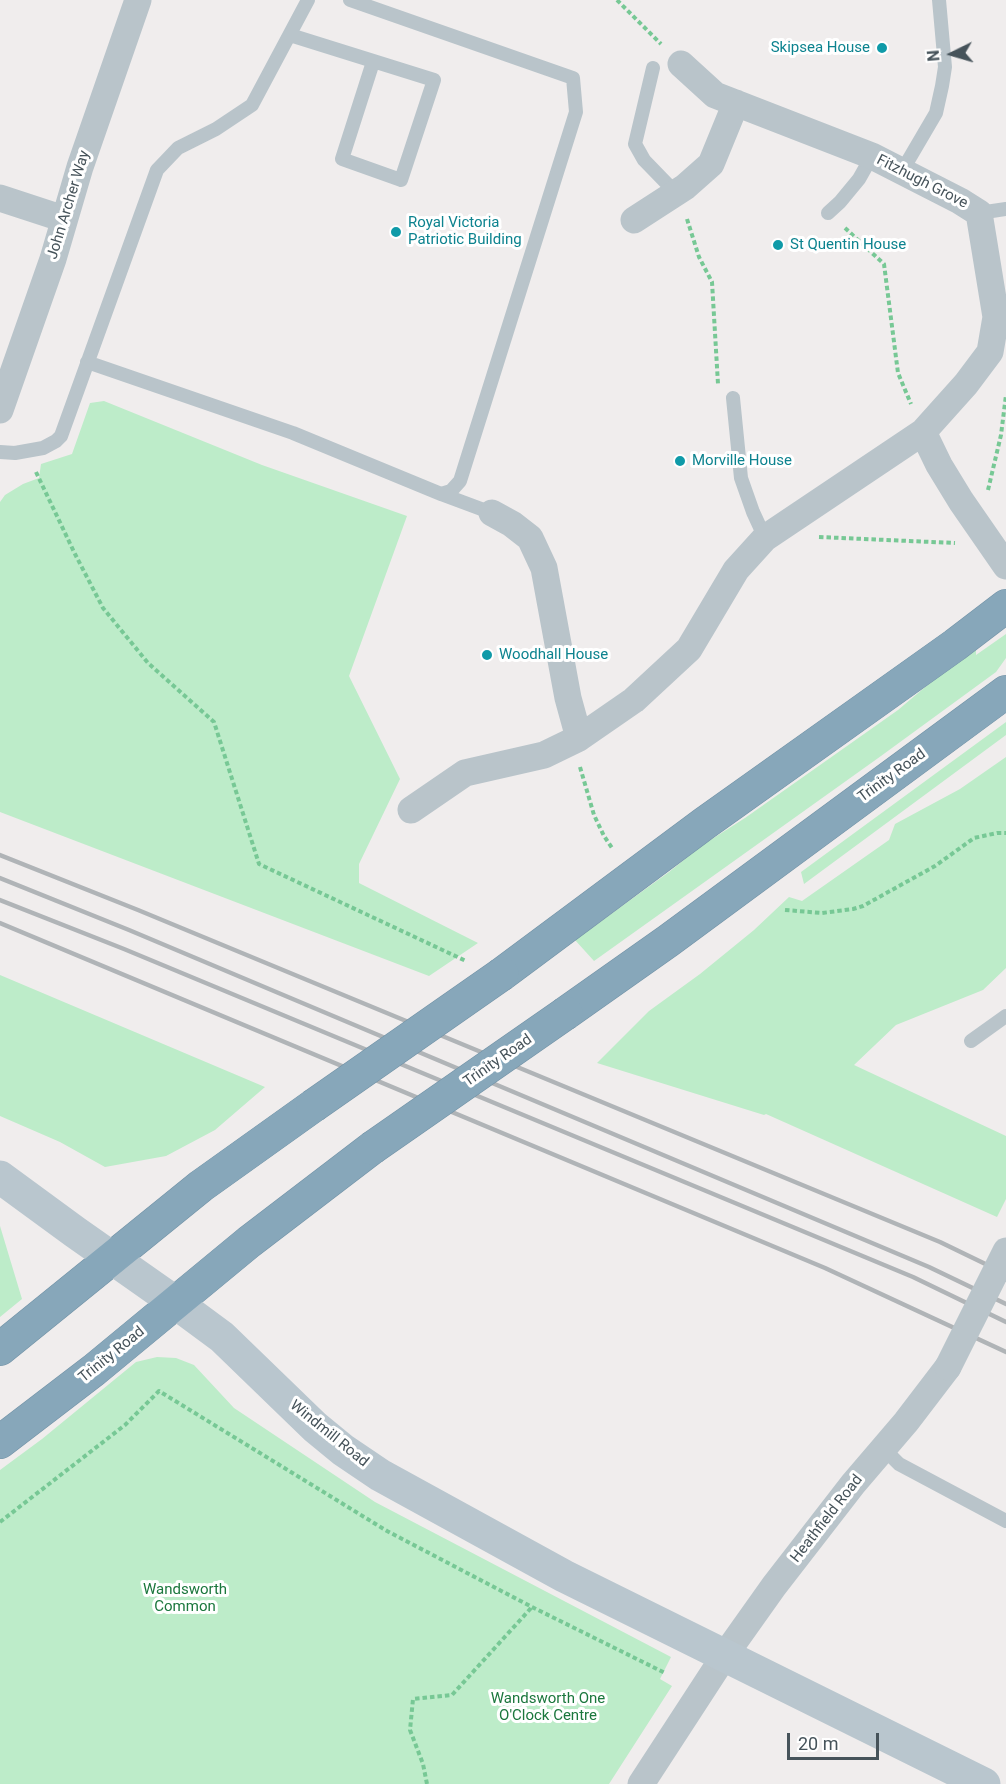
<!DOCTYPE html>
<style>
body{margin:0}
#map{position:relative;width:1006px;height:1784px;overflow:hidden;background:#f0eded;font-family:Roboto,sans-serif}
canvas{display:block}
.north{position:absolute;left:922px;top:24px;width:60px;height:60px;-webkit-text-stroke:4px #fff;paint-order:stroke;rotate:265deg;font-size:16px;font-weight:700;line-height:24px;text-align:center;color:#46535a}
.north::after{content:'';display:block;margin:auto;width:21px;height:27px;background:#46535a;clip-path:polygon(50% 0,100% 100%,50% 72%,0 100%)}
.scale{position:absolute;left:787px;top:1733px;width:92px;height:27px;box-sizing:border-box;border:3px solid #46535a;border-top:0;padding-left:8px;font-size:18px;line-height:21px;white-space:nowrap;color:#46535a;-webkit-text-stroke:4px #fff;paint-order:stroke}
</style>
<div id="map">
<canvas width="1006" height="1784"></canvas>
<div class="north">N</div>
<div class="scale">20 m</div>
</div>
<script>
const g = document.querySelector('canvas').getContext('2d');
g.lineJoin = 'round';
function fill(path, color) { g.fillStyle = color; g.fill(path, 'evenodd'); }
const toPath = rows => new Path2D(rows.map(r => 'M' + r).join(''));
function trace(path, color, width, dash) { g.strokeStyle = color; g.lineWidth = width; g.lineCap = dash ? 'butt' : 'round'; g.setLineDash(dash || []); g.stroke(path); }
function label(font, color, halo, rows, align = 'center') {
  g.font = font + ' Roboto,sans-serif'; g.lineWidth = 6; g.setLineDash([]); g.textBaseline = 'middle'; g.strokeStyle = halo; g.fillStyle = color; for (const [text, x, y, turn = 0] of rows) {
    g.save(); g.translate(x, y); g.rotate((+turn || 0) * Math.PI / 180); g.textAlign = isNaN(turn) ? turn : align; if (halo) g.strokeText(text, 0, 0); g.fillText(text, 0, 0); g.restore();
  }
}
fill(toPath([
 [104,401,262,465,407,516,349,676,400,779,359,864,359,883,478,943,429,976,0,812,0,502,5,495,23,484,39,478,41,464,72,454,90,403],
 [1006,634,1006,658,996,672,881,756,594,961,575,940,669,872,701,846,745,818,898,710,976,644,976,655],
 [1006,722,1006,735,804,884,801,872],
 [1006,757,1006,968,983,990,896,1025,854,1065,1006,1136,1006,1199,997,1217,766,1114,764,1115,597,1063,649,1011,700,974,754,930,789,897,802,901,889,840,895,824,960,789],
 [0,975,265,1087,215,1130,166,1156,105,1167,60,1142,0,1116],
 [0,1226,22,1299,0,1317],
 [157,1357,176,1358,194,1365,234,1408,375,1502,671,1657,660,1679,672,1686,609,1784,0,1784,0,1470,42,1439,136,1362]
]), '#bdecc9');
const highway = toPath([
 [502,974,705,823,955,645,1006,606],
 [566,1013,668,941,1006,692],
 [0,1349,201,1186,313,1106],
 [0,1442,94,1370,249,1242,372,1148]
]);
trace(highway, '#7292a6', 34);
trace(toPath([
 [617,0,661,44],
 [687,219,699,257,712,282,718,384],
 [845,228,884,264,898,373,911,404],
 [36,472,75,554,103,608,148,663,214,722,259,864,466,961],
 [988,490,1001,435,1006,395],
 [819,537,955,543],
 [580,767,594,815,604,836,612,848],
 [785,910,822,913,853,909,863,906,935,866,974,838,997,833,1006,833],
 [0,1522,125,1425,159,1391,387,1531,532,1607,665,1673],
 [427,1784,423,1764,410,1730,413,1699,452,1695,532,1607]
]), '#77c895', 4, [4.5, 3]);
trace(toPath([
 [290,35,434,80,401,180,342,159,373,62],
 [653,68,635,144,644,160,676,193],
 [902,171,936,113,942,86,945,67,939,0],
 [828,213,840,202,859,179,872,156],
 [979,213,1006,209],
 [87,362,293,433,441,494,451,491,460,481,576,112,573,78,350,0],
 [733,398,741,478,753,512,765,538],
 [0,452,15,453,43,448,56,441,61,436,157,170,178,148,216,129,252,105,308,0],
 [441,494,492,513],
 [971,1041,1006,1016],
 [884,1449,899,1464,1006,1521]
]), '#b9c4ca', 14);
trace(toPath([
 [0,198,64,219],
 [634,220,685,187,711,164,736,103],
 [0,410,53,259,80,167,138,0],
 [923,432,939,465,961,501,1006,566],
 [492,513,512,524,530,538,544,568,568,698,579,738,634,700,689,649,736,570,765,538,923,432,966,384,990,352,996,317,979,213,960,201,872,156,715,95,681,64],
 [411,810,465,773,544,755,579,738],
 [641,1784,725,1655,774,1586,853,1484,906,1422,948,1367]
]), '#b9c4ca', 27);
trace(toPath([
 [0,1177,75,1232,176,1303,222,1337,315,1427,343,1450,380,1475,564,1576,984,1784]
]), '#b9c6ce', 33);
trace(highway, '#87a7ba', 33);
trace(toPath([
 [0,855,138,910,940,1242,1006,1274],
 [0,878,129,930,929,1267,1006,1304],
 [0,900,124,949,913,1277,1006,1322],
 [0,923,825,1268,1006,1352]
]), '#b0b4b7', 4.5);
const highwayBridge = toPath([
 [313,1106,502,974],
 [372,1148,566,1013]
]);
trace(highwayBridge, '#7292a6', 34, []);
trace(toPath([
 [948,1367,1006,1251]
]), '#b9c4ca', 27);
trace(highwayBridge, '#87a7ba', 33);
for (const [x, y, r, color] of [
 [882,48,6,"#0f9aa8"],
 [396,232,6,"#0f9aa8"],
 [778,245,6,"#0f9aa8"],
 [680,461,6,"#0f9aa8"],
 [487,655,6,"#0f9aa8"]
]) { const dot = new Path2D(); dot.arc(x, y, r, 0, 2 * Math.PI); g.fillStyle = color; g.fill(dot); trace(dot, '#fff', 2); }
label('15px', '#0d838f', '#fff', [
 ["Skipsea House",870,48,"right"],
 ["Royal Victoria",408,223],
 ["Patriotic Building",408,240],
 ["St Quentin House",790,245],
 ["Morville House",692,461],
 ["Woodhall House",499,655]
], 'left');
label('15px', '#46535a', '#fff', [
 ["Fitzhugh Grove",922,182,27],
 ["John Archer Way",69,205,-73],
 ["Trinity Road",892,776,-36],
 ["Trinity Road",498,1061,-35],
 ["Trinity Road",112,1355,-39],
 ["Windmill Road",329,1434,39],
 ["Heathfield Road",827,1519,-52]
]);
label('15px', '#1b773d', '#fff', [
 ["Wandsworth",185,1590],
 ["Common",185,1607],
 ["Wandsworth One",548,1699],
 ["O'Clock Centre",548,1716]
]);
</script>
